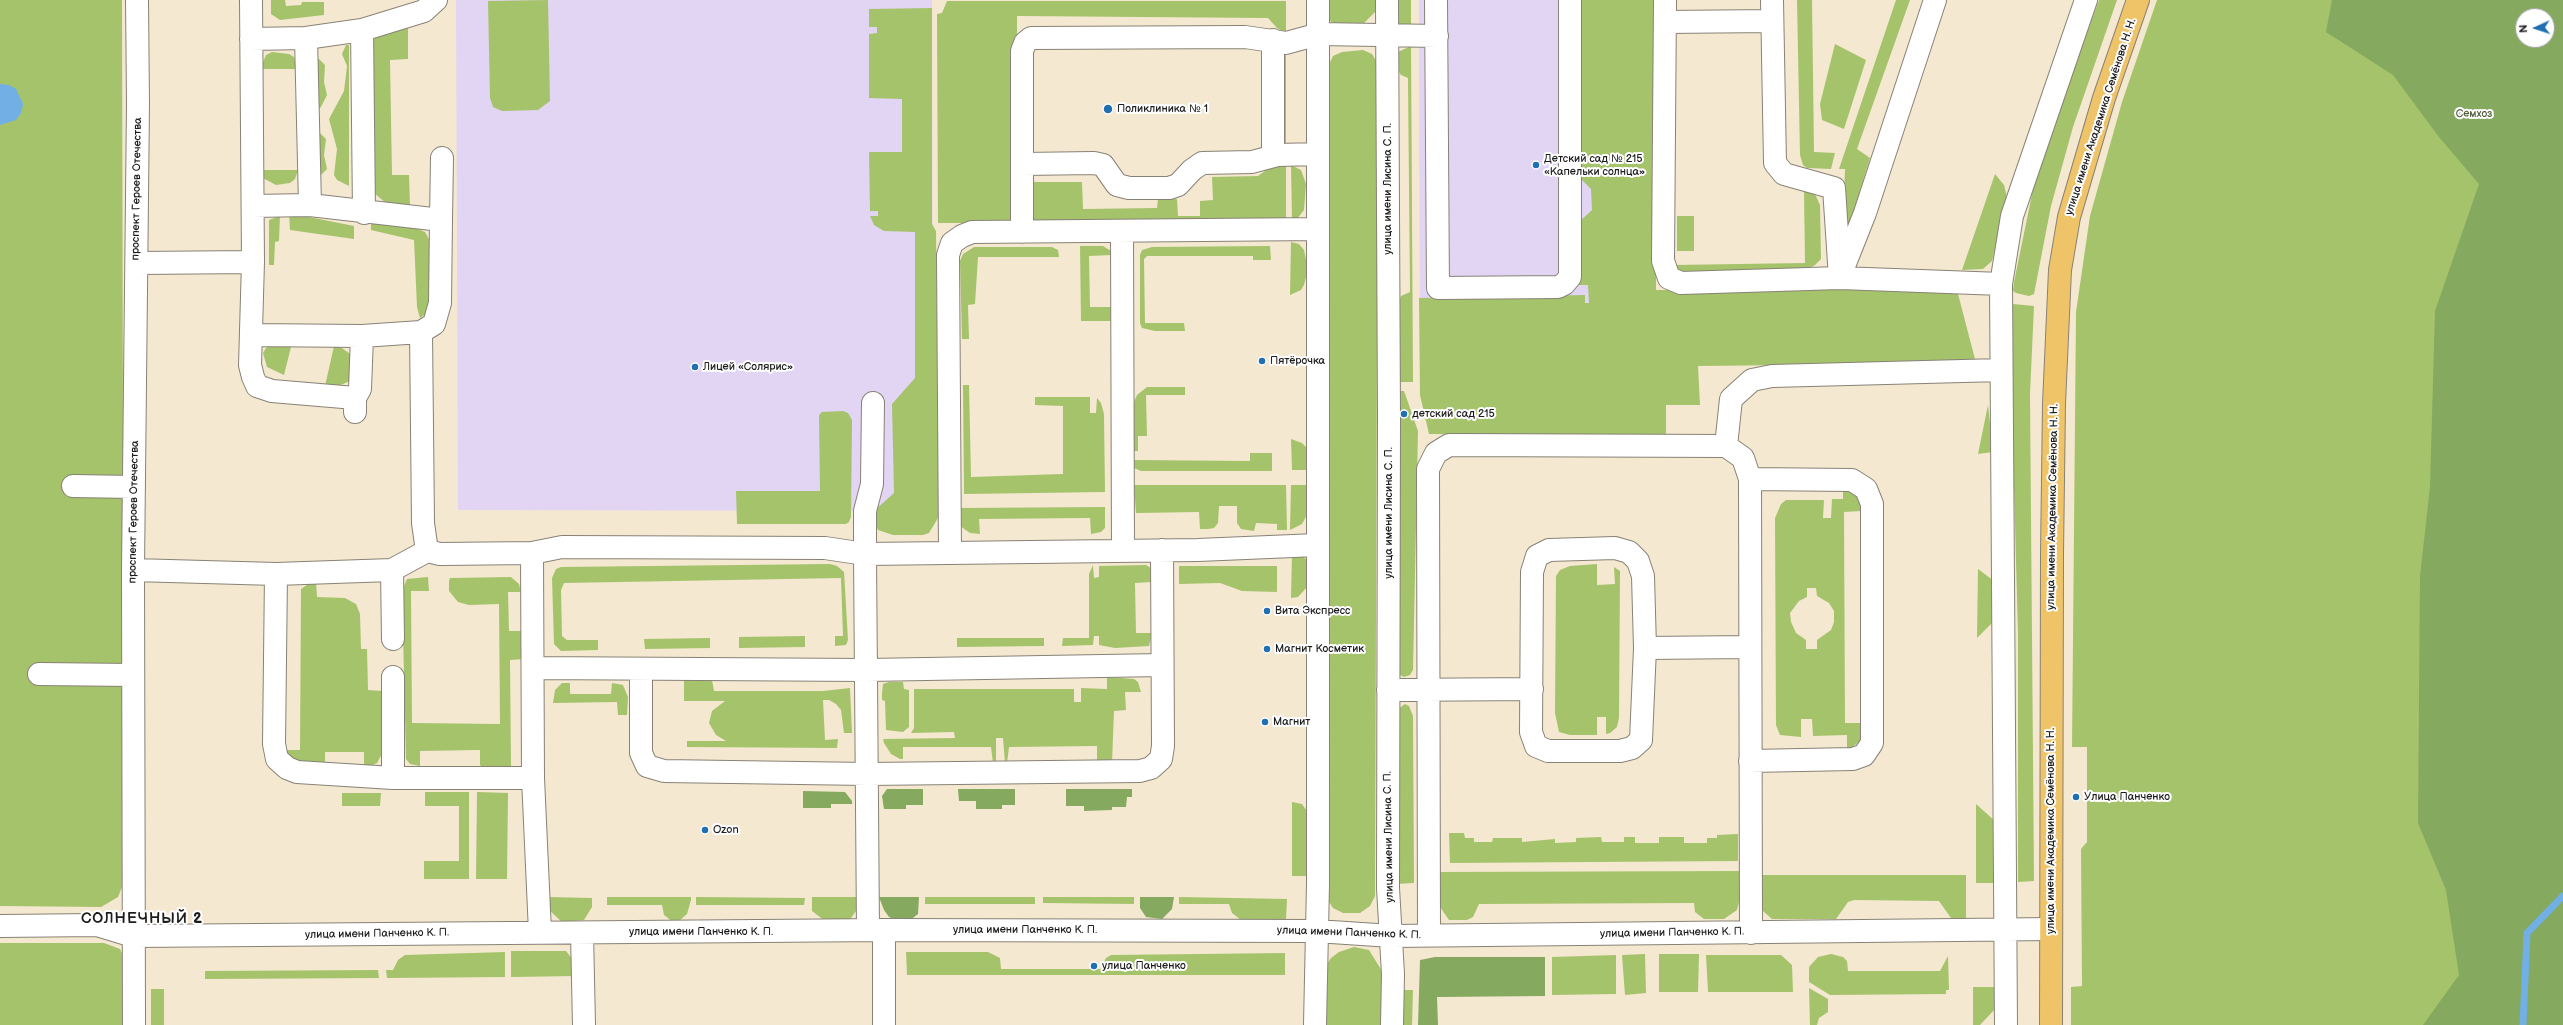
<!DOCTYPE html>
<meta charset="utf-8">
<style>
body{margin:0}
#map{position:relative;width:2563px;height:1025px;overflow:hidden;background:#f4e8d1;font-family:"Balsamiq Sans",sans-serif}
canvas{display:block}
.north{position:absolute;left:2515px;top:8px;width:40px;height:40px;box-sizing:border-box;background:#fff;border:1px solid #a4a4a4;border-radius:50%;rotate:267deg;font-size:11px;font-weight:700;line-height:16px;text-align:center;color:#1c1c1c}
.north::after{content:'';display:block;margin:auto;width:14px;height:18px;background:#1f6fb2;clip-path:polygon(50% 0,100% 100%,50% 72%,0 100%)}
</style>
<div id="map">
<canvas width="2563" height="1025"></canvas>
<div class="north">N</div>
</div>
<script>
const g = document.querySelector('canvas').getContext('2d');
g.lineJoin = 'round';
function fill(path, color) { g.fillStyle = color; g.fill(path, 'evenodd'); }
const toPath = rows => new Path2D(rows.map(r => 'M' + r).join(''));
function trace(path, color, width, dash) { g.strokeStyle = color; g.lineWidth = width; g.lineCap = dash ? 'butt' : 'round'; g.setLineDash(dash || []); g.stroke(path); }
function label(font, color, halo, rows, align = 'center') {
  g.font = font + ' "Balsamiq Sans",sans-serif'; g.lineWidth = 4; g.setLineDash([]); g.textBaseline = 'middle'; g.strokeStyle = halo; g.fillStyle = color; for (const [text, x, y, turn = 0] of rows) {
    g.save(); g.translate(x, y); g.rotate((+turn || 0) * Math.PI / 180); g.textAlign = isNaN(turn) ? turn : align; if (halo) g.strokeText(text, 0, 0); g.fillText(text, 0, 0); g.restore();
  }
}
fill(toPath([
 [456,0,932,0,933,511,458,510],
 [1419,0,1652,0,1653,394,1420,395]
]), '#e2d4f3');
fill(toPath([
 [0,0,122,0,124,882,118,897,101,907,0,906],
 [271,0,285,0,286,6,301,5,302,2,324,2,324,15,280,20,271,14],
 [548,0,550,101,538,110,502,111,493,107,490,98,488,1],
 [1327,0,1376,0,1376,11,1363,24,1344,26,1331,22,1327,15],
 [1396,0,1411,0,1411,31,1398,24,1396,18],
 [1579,0,1656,0,1656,290,1957,290,1976,363,1698,366,1700,405,1666,405,1666,435,1429,434,1420,395,1419,298,1585,295,1585,303,1589,303,1588,285,1579,285,1579,222,1592,210,1591,189,1578,176],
 [1797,0,1812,0,1814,152,1835,153,1831,169,1807,168,1803,165,1800,155],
 [1896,0,1910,0,1857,149,1870,158,1846,236,1843,226,1845,169,1839,169],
 [2099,0,2117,0,2073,127,2051,206,2034,294,2029,296,2016,293,2013,291,2014,282,2037,170],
 [2157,0,2563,0,2563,1025,2071,1025,2071,987,2082,986,2081,849,2087,842,2087,747,2072,747,2076,312,2090,216,2122,102],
 [2523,16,2547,16,2547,40,2523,40],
 [947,1,1286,1,1286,33,1277,28,1268,18,1017,16,1017,223,938,223,937,14,942,13],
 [932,8,932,224,936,231,939,507,938,518,929,533,923,535,893,535,878,530,874,522,874,511,894,493,892,404,915,378,915,232,884,231,874,225,870,216,878,216,878,211,870,211,869,152,902,152,902,99,869,98,869,34,877,33,877,27,869,27,869,9],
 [408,28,408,59,390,60,392,175,409,175,410,205,386,203,374,193,371,50,374,39,380,33],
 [1835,44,1866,60,1844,129,1822,120,1820,104],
 [346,45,349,45,349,186,337,180,334,175,337,149,329,119,344,91,347,66,342,54],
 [1411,46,1413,382,1400,382,1399,302,1401,296,1410,292,1408,78,1401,75,1397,69,1397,57,1398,52],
 [1286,50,1286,148,1282,148,1281,55],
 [1363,50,1372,54,1378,64,1375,896,1370,906,1360,913,1343,913,1333,908,1326,897,1328,66,1333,56,1342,52],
 [272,52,289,54,294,57,297,69,260,69,266,55],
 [315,55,325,65,324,82,327,95,321,107,315,112],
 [315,128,326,139,324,155,327,169,316,180],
 [1276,163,1286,163,1286,221,1031,223,1031,182,1082,182,1083,209,1157,208,1158,199,1177,199,1178,216,1200,216,1200,201,1213,200,1212,177,1258,176],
 [1291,165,1301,170,1306,184,1304,210,1297,219,1292,220],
 [261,170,298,170,295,179,290,183,276,185,261,177],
 [1995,174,2004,185,2007,197,1992,261,1983,269,1962,270],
 [1804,191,1815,194,1820,205,1821,259,1815,265,1804,271,1683,274,1676,272,1673,265,1805,263],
 [289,213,354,226,354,239,290,230],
 [280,216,279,241,275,242,274,265,269,265,269,220],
 [1677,216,1694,216,1694,251,1677,251],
 [371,219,411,226,425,232,430,241,433,299,427,313,420,318,417,307,414,240,371,230],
 [1291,242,1299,244,1304,250,1308,269,1304,285,1301,290,1290,295],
 [1080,246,1103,246,1111,251,1112,255,1089,256,1090,307,1112,307,1112,321,1081,321],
 [1270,246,1271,260,1253,260,1253,256,1147,256,1144,259,1145,323,1184,323,1185,331,1155,331,1142,328,1140,323,1140,255,1142,250,1152,247],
 [974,247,1052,247,1058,250,1059,257,978,257,975,304,968,305,969,339,962,339,960,261,963,254],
 [2013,304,2034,306,2030,394,2034,881,2018,882,2018,635,2011,376],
 [292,343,284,375,267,367,263,353,266,348,271,344],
 [334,346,342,348,354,357,350,381,336,387,325,386],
 [963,385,969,385,971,477,1063,474,1063,406,1035,405,1035,397,1090,397,1090,413,1096,413,1097,398,1101,403,1104,414,1105,492,964,494],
 [1147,387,1185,387,1185,395,1146,395,1147,436,1138,436,1138,451,1133,451,1133,404,1137,395],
 [1400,391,1404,391,1418,431,1413,670,1410,675,1404,677,1400,675,1396,668],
 [1988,405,1993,452,1978,454],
 [843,411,848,413,852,420,851,517,849,522,846,524,737,524,736,491,820,491,819,415,822,412],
 [1291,439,1302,443,1306,447,1308,470,1292,470],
 [1250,453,1272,453,1272,471,1141,471,1134,468,1134,460,1250,461],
 [1134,485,1286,485,1287,530,1277,530,1277,524,1256,523,1254,531,1241,529,1237,523,1237,506,1219,506,1218,523,1214,528,1208,529,1200,529,1199,512,1136,513],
 [1291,485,1307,485,1307,515,1302,524,1290,530],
 [1843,487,1850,489,1859,498,1861,511,1844,512,1845,723,1863,723,1860,741,1847,751,1847,735,1813,736,1812,719,1801,719,1801,737,1780,735,1776,725,1775,518,1781,504,1786,500,1824,500,1823,518,1831,518,1832,499,1843,499],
 [1807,588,1816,588,1817,596,1829,603,1834,611,1834,622,1831,630,1817,640,1817,649,1806,649,1806,640,1796,633,1791,622,1790,613,1799,601,1807,597],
 [1105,507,1105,528,1101,532,1091,534,1090,518,979,519,980,534,970,533,960,526,958,508],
 [1292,553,1304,557,1308,562,1308,586,1298,597,1291,598],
 [830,564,837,566,844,572,848,640,846,645,835,646,835,636,843,636,841,578,564,583,561,590,562,636,567,640,598,640,598,650,561,651,554,644,552,578,556,569,561,567],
 [1597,564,1597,585,1615,584,1614,567,1620,571,1619,718,1617,727,1610,733,1606,734,1606,717,1597,717,1597,735,1570,735,1559,732,1555,713,1556,576,1560,570,1570,566],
 [1093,565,1094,578,1099,577,1099,566,1146,565,1151,568,1152,582,1135,583,1136,633,1152,633,1149,646,1115,648,1099,645,1099,636,1094,636,1093,645,1062,646,1063,638,1089,638,1089,574],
 [1179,566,1277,566,1277,592,1242,591,1220,583,1179,584],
 [1978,569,1994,581,1994,621,1977,638],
 [428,577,429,591,411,591,412,723,500,724,499,604,469,605,458,602,449,591,449,581,450,578,511,577,519,584,521,592,508,592,509,631,525,631,525,659,510,660,511,768,484,768,480,765,480,750,420,751,420,766,410,764,406,759,402,591,407,579],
 [311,582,316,582,317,597,345,598,356,604,360,614,361,649,367,649,368,690,383,691,383,752,377,763,368,767,364,768,364,752,325,752,325,767,293,764,284,750,300,750,301,589],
 [805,636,805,647,739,648,739,637],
 [710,638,710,648,645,649,644,639],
 [957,638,1044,638,1044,646,957,647],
 [1107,677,1134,679,1138,682,1141,692,1125,692,1126,710,1114,711,1112,763,1097,763,1097,746,1009,747,1007,763,1005,763,1003,738,996,738,996,763,993,763,991,747,903,747,903,759,900,759,891,754,884,743,883,739,955,738,954,732,911,733,914,728,914,689,1074,689,1074,702,1081,702,1081,688,1107,689],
 [684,680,712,680,714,691,823,691,850,688,852,733,844,733,841,710,836,704,829,700,823,700,825,740,838,739,837,748,687,747,687,741,726,741,716,735,709,723,712,711,725,701,684,701],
 [889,682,903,682,904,689,909,690,909,727,903,732,886,730,885,701,882,700,882,693,883,684],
 [562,683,570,683,570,694,611,694,612,683,623,685,628,697,627,715,618,715,617,702,553,703,555,690],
 [1405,704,1409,706,1413,716,1414,883,1396,884,1398,709],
 [425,792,469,792,469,879,424,879,424,861,459,861,459,806,425,806],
 [477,792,508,793,507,879,476,879],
 [342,793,381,793,380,806,342,806],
 [1292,802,1302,804,1309,814,1309,876,1292,876],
 [1976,804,1995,821,1996,883,1976,883],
 [1449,833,1464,833,1465,838,1474,838,1474,842,1492,842,1493,838,1522,838,1522,842,1555,839,1555,843,1576,842,1576,838,1601,837,1602,842,1624,842,1624,837,1635,837,1635,843,1659,843,1659,837,1684,837,1684,843,1707,843,1707,838,1717,838,1717,835,1738,834,1738,861,1450,863],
 [1740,871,1739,902,1737,910,1724,919,1704,919,1695,912,1694,903,1479,904,1473,917,1467,920,1449,920,1438,904,1438,872],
 [1759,875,1966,875,1966,918,1951,918,1939,901,1854,900,1848,902,1836,919,1772,919,1763,911,1761,905],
 [548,897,592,898,592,907,584,920,562,922,549,910],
 [607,897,691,897,691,900,687,914,679,921,673,922,664,915,662,905,607,905],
 [696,897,805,898,804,905,696,905],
 [812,897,858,897,859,907,851,918,844,921,825,921,812,911],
 [925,897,1035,897,1035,904,925,904],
 [1043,897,1134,897,1134,904,1043,903],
 [1179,897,1287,899,1286,920,1241,920,1232,913,1229,904,1179,904],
 [0,943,104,943,120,949,127,963,127,1025,0,1025],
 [1354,947,1369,950,1382,971,1383,1025,1324,1025,1325,967,1331,958,1339,952],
 [511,951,566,951,574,961,577,976,511,977],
 [505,952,505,977,387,978,386,970,393,970,398,960,405,955],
 [906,952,988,952,1000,958,1001,969,1101,969,1106,958,1111,955,1285,953,1285,975,907,975],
 [1645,954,1646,993,1625,995,1622,955],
 [1659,954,1699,954,1698,992,1659,992],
 [1831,954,1843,957,1847,961,1848,971,1940,971,1948,956,1949,990,1946,990,1946,994,1830,995,1809,982,1809,967,1818,957],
 [1616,955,1616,994,1552,995,1552,957],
 [1706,955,1781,955,1792,965,1793,992,1708,992],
 [378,970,379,978,205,979,205,971],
 [1973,987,1996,987,1996,1008,1980,1025,1973,1025],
 [1809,988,1828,999,1828,1012,1819,1018,1817,1025,1810,1025],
 [151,989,164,989,164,1025,151,1025],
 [1401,990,1413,990,1412,1025,1401,1025]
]), '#a5c36b');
fill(toPath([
 [2332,0,2563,0,2563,1025,2423,1025,2459,975,2446,890,2418,823,2420,576,2430,487,2435,311,2479,184,2439,137,2393,75,2326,32],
 [2523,16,2547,16,2547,40,2523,40],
 [887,789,923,789,923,805,906,805,906,809,884,809,882,796],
 [958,789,1015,789,1015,805,1002,805,1002,809,976,809,976,801,959,801],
 [1066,789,1132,789,1132,797,1127,797,1126,807,1112,807,1112,810,1084,811,1084,806,1066,806],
 [803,791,845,792,852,801,852,804,831,804,831,808,803,808],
 [879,897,919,897,918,914,909,921,899,921,889,917,884,910],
 [1140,897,1174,897,1172,909,1162,919,1146,917,1140,908],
 [1435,957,1545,957,1545,996,1437,997,1438,1025,1418,1025,1420,960]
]), '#84a95f');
fill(toPath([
 [0,84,9,85,16,89,23,104,21,113,16,120,0,125]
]), '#71afe4');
trace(toPath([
 [2523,1025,2527,933,2563,896]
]), '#71afe4', 7);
const minor = toPath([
 [251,0,253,262,250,365,253,377,257,386,272,391,355,398],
 [1387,0,1389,416,1388,888,1393,974,1392,1025],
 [1436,0,1438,288,1558,287,1564,284,1570,277,1570,0],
 [1665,0,1663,261,1669,278,1681,283,1840,278,2001,284],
 [1772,0,1775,163,1784,174,1834,188,1840,278],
 [1665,22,1772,21],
 [362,30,364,213],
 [306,38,310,205],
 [251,39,306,38,362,30,424,11,436,0],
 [1273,156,1273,40],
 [1023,164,1094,163,1103,165,1117,185,1129,188,1169,188,1178,185,1192,170,1202,163,1252,162,1278,155,1318,154],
 [441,220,442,158],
 [1022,232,1022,51,1025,43,1031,38,1245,37,1286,43,1319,34,1437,36],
 [1122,232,1123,551],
 [137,263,253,262],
 [1842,271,1865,213,1935,0],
 [421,332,423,523,427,551],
 [251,335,362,336,421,332,434,324,440,303,441,220,310,205,253,206],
 [355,412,355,398,360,389,362,336],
 [73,486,134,487],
 [1615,548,1629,552,1638,561,1643,576,1645,648,1641,740,1632,748,1620,751,1548,751,1536,746,1531,732,1532,572,1537,556,1549,550,1615,548],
 [950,552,948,255,952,243,962,236,972,232,1318,229],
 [532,553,533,778,540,932],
 [133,570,276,574,392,570,427,551,440,554,532,553,562,547,825,548,865,554,1198,550,1317,545],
 [392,570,393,639],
 [276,574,274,744,277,759,287,768,297,772,393,778,533,778],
 [1645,648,1749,647],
 [533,668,867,670,1162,665],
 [641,669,641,753,647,766,664,771,867,774,1140,771,1151,768,1161,759,1163,746,1162,550],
 [39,674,133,675],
 [393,677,393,778],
 [1388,690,1532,689],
 [1750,761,1853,759,1864,755,1872,743,1872,504,1866,489,1852,480,1750,479],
 [0,926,97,925,133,936,884,930,1316,931,1392,936,2051,929],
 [868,930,865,554,865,511,872,484,873,403],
 [582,933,584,1025],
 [1751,933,1750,479,1743,458,1726,446,1731,399,1752,380,1772,376,2001,370],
 [1429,935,1428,469,1436,453,1449,445,1726,446],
 [134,1025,133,570,138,103,137,0],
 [884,1025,884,930],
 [1315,1025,1318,884,1318,0],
 [2006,1025,2001,284,2012,216,2086,0]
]);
const major = toPath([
 [2051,1025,2052,554,2054,404,2060,270,2069,217,2104,98,2138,0]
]);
trace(minor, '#888276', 24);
trace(major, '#888276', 24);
trace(minor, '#fff', 22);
trace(major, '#efc469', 22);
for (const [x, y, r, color] of [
 [1108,109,5,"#1f6fb2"],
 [1536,165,4,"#1f6fb2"],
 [1262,361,4,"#1f6fb2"],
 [695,367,4,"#1f6fb2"],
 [1404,414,4,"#1f6fb2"],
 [1267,611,4,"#1f6fb2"],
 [1267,649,4,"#1f6fb2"],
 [1265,722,4,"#1f6fb2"],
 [2076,797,4,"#1f6fb2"],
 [705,830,4,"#1f6fb2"],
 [1094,966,4,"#1f6fb2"]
]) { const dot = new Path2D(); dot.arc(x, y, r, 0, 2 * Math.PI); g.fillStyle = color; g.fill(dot); trace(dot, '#fff', 1.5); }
label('11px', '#1c1c1c', '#fff', [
 ["Поликлиника № 1",1117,109],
 ["Детский сад № 215",1544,159],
 ["«Капельки солнца»",1544,172],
 ["Пятёрочка",1270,361],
 ["Лицей «Солярис»",703,367],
 ["детский сад 215",1412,414],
 ["Вита Экспресс",1275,611],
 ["Магнит Косметик",1275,649],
 ["Магнит",1273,722],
 ["Улица Панченко",2084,797],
 ["Ozon",713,830],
 ["улица Панченко",1102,966]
], 'left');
label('11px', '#535f3c', '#fff', [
 ["Семхоз",2474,114]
]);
label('11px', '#1c1c1c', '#fff', [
 ["улица имени Академика Семёнова Н. Н.",2101,117,-72],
 ["проспект Героев Отечества",137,189,-89],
 ["улица имени Лисина С. П.",1388,189,-90],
 ["улица имени Академика Семёнова Н. Н.",2053,507,-89],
 ["проспект Героев Отечества",134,512,-89],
 ["улица имени Лисина С. П.",1389,513,-90],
 ["улица имени Академика Семёнова Н. Н.",2051,831,-90],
 ["улица имени Лисина С. П.",1389,837,-91],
 ["улица имени Панченко К. П.",1025,930],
 ["улица имени Панченко К. П.",701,932],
 ["улица имени Панченко К. П.",1349,933,2],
 ["улица имени Панченко К. П.",1672,933,-1],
 ["улица имени Панченко К. П.",377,934,-1]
]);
g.letterSpacing = '1px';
label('bold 15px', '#1c1c1c', '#fff', [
 ["СОЛНЕЧНЫЙ 2",142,919]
]);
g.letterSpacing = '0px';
</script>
